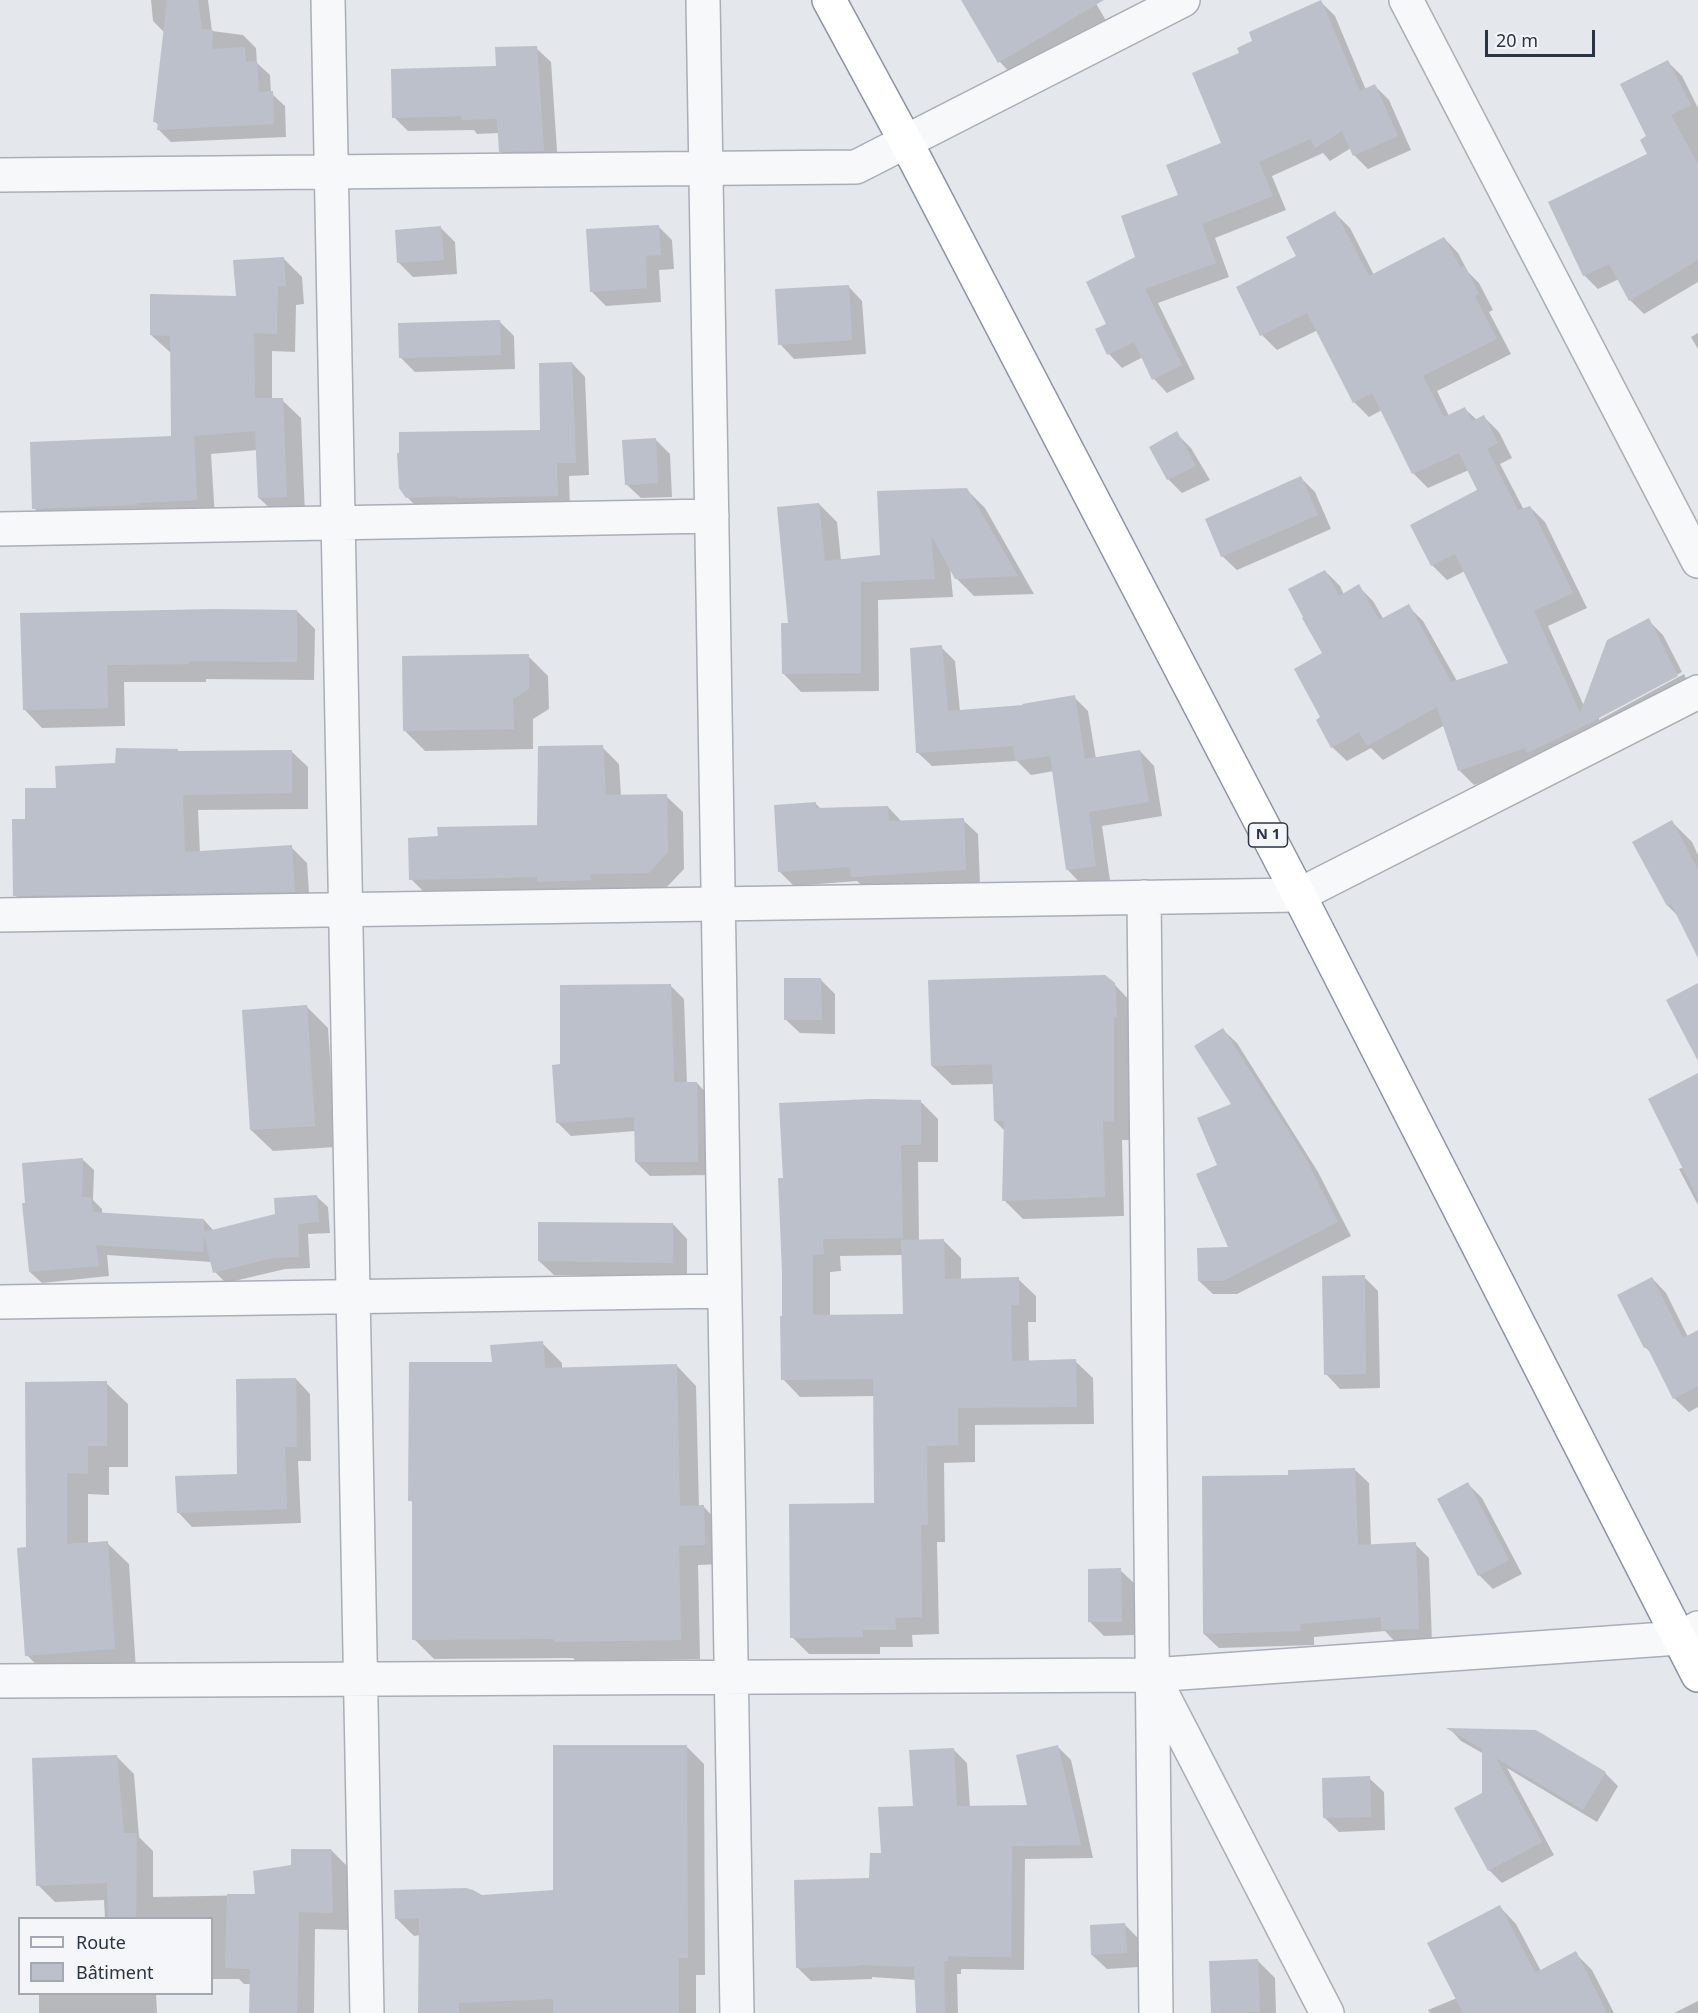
<!DOCTYPE html>
<meta charset="utf-8">
<style>
body{margin:0}
#map{position:relative;width:1698px;height:2013px;overflow:hidden;background:#e4e7ec;font-family:"Noto Sans",sans-serif}
canvas{display:block}
.legend{position:absolute;left:18px;top:1917px;width:195px;height:78px;box-sizing:border-box;background:#f4f6f9;border:2px solid #a4a8b1;margin:0;padding:8px 10px;list-style:none;font-size:18px;color:#2b3445}
.legend li{display:flex;align-items:center;gap:12px;height:30px}
.legend b{width:30px;border:2px solid #a4a8b1}
.scale{position:absolute;left:1485px;top:30px;width:110px;height:27px;box-sizing:border-box;border:3px solid #2b3445;border-top:0;padding-left:8px;font-size:18px;line-height:21px;white-space:nowrap;color:#2b3445;-webkit-text-stroke:4px #f4f6f9;paint-order:stroke}
</style>
<div id="map">
<canvas width="1698" height="2013"></canvas>
<ul class="legend">
<li><b style="height:8px;background:#f7f8fa"></b>Route</li>
<li><b style="height:16px;background:#bbc0ca"></b>Bâtiment</li>
</ul>
<div class="scale">20 m</div>
</div>
<script>
const g = document.querySelector('canvas').getContext('2d');
g.lineJoin = 'round';
function fill(path, color) { g.fillStyle = color; g.fill(path, 'evenodd'); }
const toPath = rows => new Path2D(rows.map(r => 'M' + r).join(''));
function trace(path, color, width, dash) { g.strokeStyle = color; g.lineWidth = width; g.lineCap = dash ? 'butt' : 'round'; g.setLineDash(dash || []); g.stroke(path); }
function label(font, color, halo, rows, align = 'center') {
  g.font = font + ' "Noto Sans",sans-serif'; g.lineWidth = 4.5; g.setLineDash([]); g.textBaseline = 'middle'; g.strokeStyle = halo; g.fillStyle = color; for (const [text, x, y, turn = 0] of rows) {
    g.save(); g.translate(x, y); g.rotate((+turn || 0) * Math.PI / 180); g.textAlign = isNaN(turn) ? turn : align; if (halo) g.strokeText(text, 0, 0); g.fillText(text, 0, 0); g.restore();
  }
}
fill(toPath([
 [151,0,208,0,212,31,243,35,256,48,257,63,270,75,271,93,285,106,286,137,171,142,158,129,159,125,155,122,165,33,153,21],
 [963,0,1094,0,1108,24,1016,79,1000,62],
 [1321,2,1335,16,1366,90,1375,86,1389,100,1411,150,1368,169,1354,155,1351,148,1330,161,1323,153,1272,176,1286,210,1215,238,1229,277,1158,303,1195,379,1167,393,1154,379,1143,357,1122,368,1109,354,1108,324,1137,258,1180,196,1223,144,1241,54],
 [536,48,551,62,558,165,515,165,501,151,499,133,477,134,474,130,408,131,394,117],
 [1668,62,1682,76,1698,108,1698,282,1644,314,1630,300,1619,279,1598,289,1584,275,1550,203,1649,155,1648,137],
 [1335,213,1350,228,1374,275,1444,238,1458,253,1468,272,1479,283,1493,310,1489,312,1511,354,1437,391,1449,416,1465,409,1477,420,1484,417,1499,432,1512,458,1500,464,1524,510,1530,507,1545,522,1587,608,1548,626,1584,706,1648,620,1663,635,1682,672,1599,717,1599,720,1684,674,1692,691,1540,763,1474,785,1459,770,1445,725,1383,760,1371,748,1347,761,1332,747,1322,718,1325,571,1340,586,1344,595,1358,586,1373,601,1384,620,1408,606,1423,621,1457,681,1510,664,1465,571,1447,580,1432,565,1479,491,1469,470,1428,488,1413,473,1382,410,1369,417,1354,402,1318,330,1277,350,1262,335,1238,287,1298,257],
 [658,226,672,240,674,269,659,270,661,302,606,306,591,291],
 [441,228,455,242,457,274,413,277,399,263],
 [283,258,302,277,304,304,296,305,295,352,272,351,272,400,282,400,301,418,305,515,278,516,259,498,258,450,211,454,215,518,52,527,34,508,172,437,171,353,151,335,237,298],
 [848,286,862,301,866,354,794,359,780,344],
 [500,322,514,336,515,369,415,372,401,358],
 [1698,333,1698,349,1691,337],
 [572,363,585,377,589,475,569,476,570,509,420,510,407,497,542,431],
 [1176,433,1191,448,1210,480,1182,493,1168,479],
 [656,440,670,454,672,497,641,498,626,484],
 [1301,478,1315,492,1331,529,1237,570,1222,556],
 [966,489,985,508,1034,594,974,596,956,578,950,567,953,597,878,600,879,691,801,692,783,673,790,624,819,504,837,522,841,560,881,556],
 [297,611,315,629,314,680,206,679,206,682,124,682,125,726,42,728,24,709,22,614],
 [941,647,955,661,960,711,1025,707,1074,697,1088,711,1096,759,1140,751,1154,766,1162,816,1102,826,1110,880,1081,884,1067,869,1054,771,1031,775,1017,761,932,766,917,752],
 [528,656,548,676,549,709,533,719,533,749,425,751,405,731],
 [602,747,619,764,621,796,666,796,683,812,684,869,665,889,428,896,411,879,538,827],
 [291,751,308,767,308,809,198,810,200,853,291,847,307,863,310,907,31,912,15,895,27,821,58,790,117,764],
 [815,803,821,809,888,807,902,822,963,820,978,834,980,884,867,890,857,881,794,886,780,872],
 [1672,822,1692,842,1698,855,1698,954,1678,916,1668,906],
 [821,980,835,994,835,1034,800,1033,785,1019],
 [1114,984,1133,1004,1133,1140,1122,1140,1124,1216,1023,1219,1004,1200,1005,1131,995,1121,994,1084,952,1085,932,1066],
 [670,985,684,999,687,1084,697,1083,710,1097,711,1175,650,1176,636,1162,636,1131,571,1136,557,1122,562,1066],
 [307,1007,328,1028,336,1147,273,1151,251,1130],
 [1223,1030,1237,1043,1318,1172,1351,1236,1237,1294,1213,1294,1199,1281,1230,1249,1219,1166,1233,1105],
 [1698,1075,1698,1205,1679,1169,1684,1167],
 [921,1102,938,1119,938,1162,918,1162,919,1241,943,1240,961,1258,961,1280,1018,1279,1036,1296,1036,1322,1028,1322,1029,1362,1075,1361,1093,1378,1094,1424,975,1425,975,1462,944,1463,945,1542,937,1542,939,1634,912,1635,913,1647,880,1647,880,1654,809,1654,792,1637,876,1505,874,1396,800,1397,783,1379,784,1179],
 [903,1255,904,1315,830,1317,830,1272,841,1271,840,1256],
 [82,1159,94,1170,93,1200,102,1209,102,1214,204,1220,214,1231,276,1216,316,1196,328,1207,330,1233,308,1234,310,1268,285,1269,226,1283,215,1272,212,1262,107,1255,109,1276,42,1283,30,1272],
 [673,1224,687,1239,687,1276,554,1275,539,1261],
 [1364,1277,1378,1291,1380,1388,1340,1389,1326,1374],
 [1652,1278,1666,1293,1688,1337,1698,1342,1698,1407,1689,1412,1674,1398,1652,1354,1646,1348,1619,1295],
 [542,1343,562,1363,562,1369,677,1366,696,1386,699,1507,704,1507,723,1527,724,1564,698,1565,700,1659,576,1661,573,1658,434,1659,414,1639,414,1504,410,1500,493,1363],
 [296,1379,310,1394,311,1461,298,1461,301,1523,192,1527,178,1512,238,1475],
 [106,1383,128,1404,128,1467,109,1467,109,1495,88,1494,88,1544,107,1543,129,1564,136,1670,48,1677,27,1655,27,1549],
 [1354,1469,1369,1483,1371,1546,1415,1544,1429,1558,1432,1643,1397,1644,1385,1631,1314,1637,1314,1645,1219,1648,1204,1634,1290,1476],
 [1468,1484,1482,1498,1522,1574,1493,1589,1479,1575],
 [1120,1570,1135,1584,1135,1635,1104,1636,1090,1622],
 [1450,1729,1605,1773,1618,1786,1597,1822,1507,1768,1554,1855,1502,1883,1489,1870,1483,1794,1484,1754,1461,1741],
 [686,1746,704,1764,705,1975,696,1975,696,2013,419,2013,421,1935,414,1936,396,1918,482,1897,554,1891],
 [1057,1746,1071,1760,1093,1858,1025,1859,1024,1970,961,1969,961,1974,957,1974,958,2013,917,2013,916,1980,872,1977,872,1979,811,1981,797,1967,870,1879,883,1855,954,1750,967,1763,970,1807,1029,1806],
 [117,1757,134,1774,139,1837,153,1851,153,1897,257,1895,293,1867,331,1850,348,1867,349,1930,315,1929,314,2013,251,2013,251,1984,244,1984,239,1979,212,1979,212,1918,105,1918,104,1900,55,1902,38,1885],
 [1369,1778,1384,1792,1385,1830,1339,1832,1324,1817],
 [1500,1907,1516,1924,1541,1971,1575,1953,1592,1970,1614,2013,1430,2013,1428,2010,1457,1998],
 [1124,1924,1139,1939,1140,1967,1107,1969,1092,1955],
 [1258,1961,1275,1978,1276,2013,1212,2013,1211,1962],
 [39,1994,156,1994,157,2013,39,2013],
 [1698,2001,1698,2013,1674,2013]
]), '#0003');
fill(toPath([
 [167,0,198,0,202,29,213,30,212,49,245,47,246,62,257,61,259,92,273,91,274,124,157,130,158,122,153,122],
 [961,0,1104,0,998,63],
 [1321,0,1360,91,1375,84,1398,136,1353,156,1342,131,1315,148,1310,139,1259,162,1273,196,1202,224,1216,263,1145,289,1182,365,1152,380,1134,342,1107,355,1095,329,1106,324,1086,282,1135,257,1121,216,1178,195,1166,165,1221,143,1192,73,1239,53,1237,48,1252,41,1249,32],
 [537,46,544,151,499,152,497,119,462,120,461,116,392,118,391,69,496,66,495,47],
 [1668,60,1691,105,1671,115,1698,164,1698,260,1629,301,1609,264,1583,276,1548,202,1647,154,1640,140,1646,136,1620,84],
 [1335,211,1369,276,1444,237,1461,268,1465,266,1479,294,1475,296,1497,339,1423,376,1444,417,1465,407,1472,421,1484,415,1498,443,1487,449,1518,510,1530,506,1573,593,1534,611,1580,713,1607,640,1649,618,1678,676,1586,725,1527,753,1525,748,1458,771,1437,707,1367,746,1359,732,1331,748,1316,720,1320,717,1294,669,1322,653,1302,618,1303,617,1288,589,1325,570,1339,596,1359,584,1379,620,1409,604,1451,682,1508,663,1455,554,1431,566,1410,525,1477,490,1459,453,1412,474,1372,393,1353,403,1307,313,1260,336,1236,287,1296,256,1286,237],
 [659,225,661,255,646,256,647,288,590,292,586,229],
 [441,226,444,260,397,263,395,230],
 [284,257,286,286,278,287,277,334,254,333,255,398,283,398,287,497,258,498,255,431,194,436,197,500,137,503,137,505,32,509,30,442,171,436,170,336,150,335,150,294,236,296,233,260],
 [849,285,852,340,778,345,775,289],
 [500,320,501,355,399,358,398,323],
 [572,362,576,463,557,463,558,496,457,498,457,496,406,498,399,488,397,453,399,453,399,432,540,430,539,363],
 [1177,431,1196,466,1167,480,1149,447],
 [656,438,658,483,625,485,622,440],
 [1301,476,1318,515,1221,557,1205,519],
 [967,488,1018,576,955,579,931,535,935,579,861,582,861,673,782,674,781,623,788,623,777,507,819,503,825,561,880,555,877,491],
 [215,609,297,610,297,662,189,661,189,664,107,665,108,708,23,710,20,613],
 [942,645,948,711,1023,705,1022,704,1075,695,1085,759,1140,750,1149,802,1089,812,1096,866,1066,870,1050,756,1015,761,1013,746,916,753,910,648],
 [529,654,529,689,513,699,514,729,403,731,402,656],
 [603,745,606,795,667,794,668,852,649,873,590,874,591,880,537,882,537,877,409,880,408,838,438,836,437,827,537,825,538,746],
 [116,748,178,749,178,751,292,750,292,793,183,795,185,852,292,845,295,892,13,896,12,819,25,819,25,788,56,788,55,766,115,763],
 [816,802,816,808,888,806,889,821,964,818,966,870,851,877,850,867,778,872,774,805],
 [1672,820,1698,870,1698,958,1671,904,1667,906,1632,842],
 [1105,975,1115,983,1117,1017,1114,1017,1114,1121,1103,1122,1105,1197,1002,1201,1004,1121,994,1121,992,1064,931,1066,928,980],
 [784,978,821,978,822,1020,784,1020],
 [1698,983,1698,1061,1666,1000],
 [671,984,674,1082,697,1082,698,1162,635,1162,634,1117,556,1123,552,1065,560,1064,560,985],
 [307,1005,315,1126,250,1130,242,1010],
 [1223,1028,1305,1157,1338,1222,1223,1281,1198,1281,1197,1248,1228,1247,1196,1174,1217,1165,1197,1118,1231,1104,1194,1046],
 [1698,1073,1698,1199,1648,1099],
 [871,1099,921,1100,921,1145,901,1145,903,1238,823,1239,824,1254,813,1255,813,1315,903,1314,901,1240,944,1239,945,1279,1019,1277,1019,1305,1011,1305,1012,1361,1076,1359,1077,1407,958,1408,958,1445,927,1446,928,1525,921,1525,922,1617,895,1618,896,1630,863,1630,863,1637,790,1638,789,1504,874,1503,873,1379,781,1380,780,1316,782,1316,782,1272,778,1178,783,1178,779,1103],
 [83,1158,82,1197,91,1197,93,1212,204,1219,204,1232,275,1214,274,1198,317,1195,319,1222,298,1224,299,1257,273,1258,213,1273,204,1235,203,1252,96,1245,99,1266,29,1272,22,1203,25,1203,22,1163],
 [538,1222,673,1223,673,1263,538,1261],
 [1365,1275,1366,1374,1324,1375,1322,1276],
 [1652,1277,1683,1338,1698,1330,1698,1386,1673,1399,1647,1347,1644,1348,1617,1295],
 [543,1341,545,1368,677,1364,680,1506,704,1505,705,1545,679,1546,681,1640,554,1642,554,1639,412,1640,412,1501,408,1501,409,1362,492,1362,490,1345],
 [296,1378,297,1447,285,1447,287,1509,177,1513,175,1476,237,1474,236,1379],
 [107,1381,107,1446,88,1446,88,1474,67,1473,67,1544,108,1541,115,1649,25,1656,17,1548,26,1547,25,1382],
 [1355,1468,1358,1545,1416,1542,1419,1629,1381,1630,1381,1617,1300,1624,1301,1631,1203,1634,1202,1476,1288,1475,1288,1470],
 [1468,1482,1509,1560,1478,1576,1437,1499],
 [1121,1568,1122,1622,1088,1622,1088,1569],
 [1446,1728,1536,1730,1606,1772,1583,1810,1496,1758,1542,1842,1488,1871,1454,1808,1482,1793,1482,1749],
 [553,1745,687,1745,688,1958,679,1958,679,2013,553,2013,553,1999,459,2003,459,2013,418,2013,419,1918,395,1919,394,1890,466,1888,473,1890,482,1895,553,1890],
 [1058,1745,1081,1845,1012,1846,1011,1957,948,1956,948,1961,944,1961,945,2013,916,2013,914,1967,859,1965,859,1966,796,1968,794,1880,869,1878,870,1853,881,1853,878,1807,913,1806,909,1750,954,1748,957,1806,1027,1805,1016,1755],
 [117,1755,124,1833,137,1833,136,1917,108,1917,107,1883,36,1886,32,1758],
 [1370,1776,1371,1817,1323,1818,1322,1778],
 [291,1849,331,1849,333,1913,299,1912,297,2013,249,2013,250,1969,225,1968,227,1894,255,1894,253,1871,291,1865],
 [1500,1905,1535,1973,1576,1951,1607,2013,1463,2013,1427,1943],
 [1125,1923,1127,1953,1091,1955,1090,1925],
 [1258,1959,1260,2012,1211,2013,1209,1961]
]), '#bbc0ca');
const minor = toPath([
 [328,0,367,2013],
 [703,0,737,2013],
 [1406,0,1698,561],
 [0,175,856,167,1183,0],
 [0,529,712,516],
 [1144,897,1156,2013],
 [0,915,1299,895,1698,692],
 [0,1302,725,1291],
 [0,1681,1152,1675,1679,1638,1698,1628],
 [1156,1682,1327,2013]
]);
const highway = toPath([
 [829,0,906,142,1299,895,1698,1675]
]);
trace(minor, '#a9aeb7', 36);
trace(highway, '#8b94a3', 36);
trace(minor, '#f7f8fa', 33);
trace(highway, '#fff', 33);
for (const [x, y, w] of [
 [1268,835,39]
]) { const box = new Path2D(); box.roundRect(x - w / 2, y - 12, w, 24, 4.5); g.fillStyle = '#f4f6f9'; g.fill(box); trace(box, '#2b3445', 1.5); }
label('bold 15px', '#2b3445', null, [
 ["N 1",1268,835]
]);
</script>
